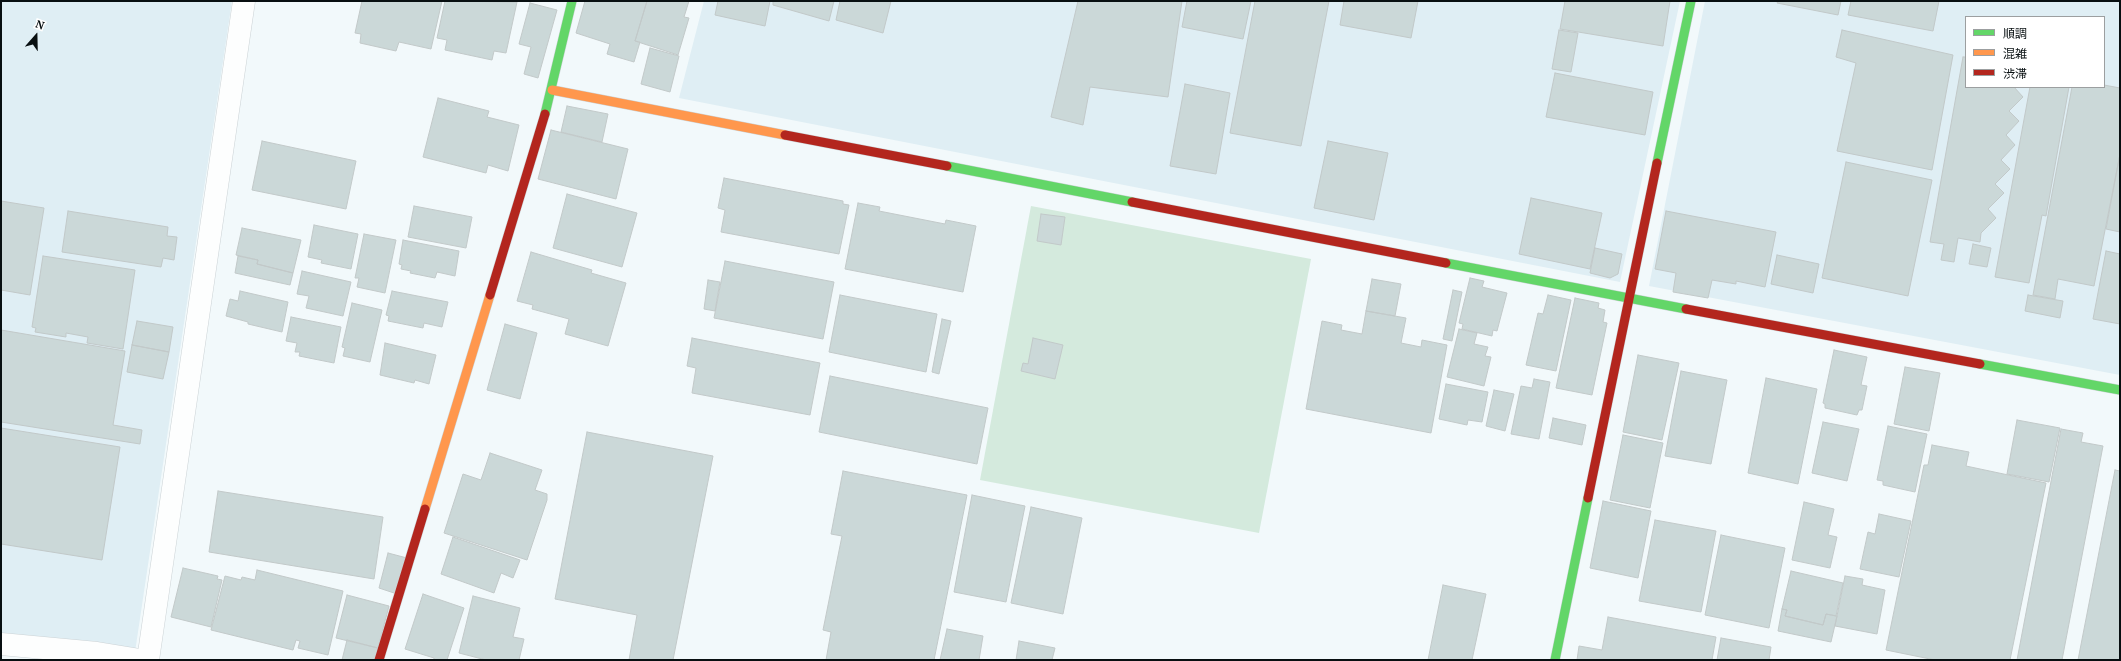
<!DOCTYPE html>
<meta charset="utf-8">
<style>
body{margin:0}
#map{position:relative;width:2121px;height:661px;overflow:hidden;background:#f2f9fb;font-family:"PT Serif","Noto Sans JP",serif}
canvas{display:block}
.frame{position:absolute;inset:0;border:2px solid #080f11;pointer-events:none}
.legend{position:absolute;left:1965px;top:16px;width:140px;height:72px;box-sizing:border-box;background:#fff;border:1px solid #9c9fa0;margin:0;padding:5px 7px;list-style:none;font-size:12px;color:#080f11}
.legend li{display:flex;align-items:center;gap:8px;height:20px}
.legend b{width:20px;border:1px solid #9c9fa0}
.north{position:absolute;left:16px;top:16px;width:40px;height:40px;-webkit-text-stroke:3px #fff;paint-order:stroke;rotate:20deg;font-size:11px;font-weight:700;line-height:16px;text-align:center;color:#080f11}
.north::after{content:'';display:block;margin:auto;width:14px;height:18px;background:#080f11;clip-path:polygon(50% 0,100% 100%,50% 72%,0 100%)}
</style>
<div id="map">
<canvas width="2121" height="661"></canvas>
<div class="frame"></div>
<ul class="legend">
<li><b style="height:5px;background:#63d668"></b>順調</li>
<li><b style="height:5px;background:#ff974d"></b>混雑</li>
<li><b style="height:5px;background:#b3261e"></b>渋滞</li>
</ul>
<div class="north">N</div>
</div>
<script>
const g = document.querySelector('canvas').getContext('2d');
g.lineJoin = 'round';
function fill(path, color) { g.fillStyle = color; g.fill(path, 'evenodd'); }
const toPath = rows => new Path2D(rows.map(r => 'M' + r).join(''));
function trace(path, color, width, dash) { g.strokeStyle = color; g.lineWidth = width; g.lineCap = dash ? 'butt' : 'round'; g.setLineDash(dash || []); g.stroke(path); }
fill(toPath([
 [1,1,232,1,135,652,1,636],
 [704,1,1680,1,1620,282,679,98],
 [1705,1,2120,1,2120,375,1649,286],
 [1966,17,2104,17,2104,87,1966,87]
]), '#dfeef4');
fill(toPath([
 [1031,206,1311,259,1259,533,980,480]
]), '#d4eadd');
const building = toPath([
 [362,1,442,1,431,49,399,42,396,51,360,43,361,34,355,33,362,1],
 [445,1,517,2,506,53,494,51,492,60,445,50,447,40,437,38,445,1],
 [585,1,647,1,635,41,640,42,634,62,607,54,610,44,576,33,585,1],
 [647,1,689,1,684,17,689,18,678,55,635,41,647,1],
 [718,1,770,1,765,26,715,15,718,1],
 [773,1,834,1,829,21,773,5,773,1],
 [840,1,891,1,883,33,836,20,840,1],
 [1078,1,1182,1,1168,97,1090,87,1083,125,1051,117,1078,1],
 [1187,1,1251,1,1243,39,1182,27,1187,1],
 [1255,1,1329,1,1301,146,1230,133,1255,1],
 [1344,1,1418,1,1411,38,1340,25,1344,1],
 [1565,1,1670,1,1663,46,1560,29,1565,1],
 [1778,1,1841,1,1838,15,1777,3,1778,1],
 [1851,1,1939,1,1933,31,1848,15,1851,1],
 [530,3,557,10,538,78,524,74,531,47,519,44,530,3],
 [1559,30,1578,33,1571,72,1552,69,1559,30],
 [1842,30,1953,55,1932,170,1837,151,1856,63,1836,57,1842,30],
 [650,48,679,56,670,92,641,84,650,48],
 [1963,57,1966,57,1966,87,2014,87,2023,97,2009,111,2019,121,2006,135,2015,145,2001,160,2010,169,1995,184,2004,193,1988,209,1996,218,1981,233,1980,242,1958,238,1954,262,1941,260,1944,244,1930,242,1963,57],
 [1555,73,1653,92,1645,135,1546,117,1555,73],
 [1185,84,1230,93,1216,174,1170,166,1185,84],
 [2104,85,2120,88,2120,154,2094,286,2058,279,2055,299,2033,295,2072,87,2104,87,2104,85],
 [2030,87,2069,87,2046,216,2042,215,2029,283,1995,277,2030,87],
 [438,98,489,111,487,117,519,125,508,171,488,165,486,173,423,157,438,98],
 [567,106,608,114,602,142,561,132,567,106],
 [551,130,628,149,616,199,538,179,551,130],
 [262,141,356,161,346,209,252,190,262,141],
 [1328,141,1388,153,1374,220,1314,208,1328,141],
 [2120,154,2120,232,2106,229,2120,154],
 [1846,162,1932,180,1908,296,1822,278,1846,162],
 [724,178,843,201,843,204,849,205,839,254,721,232,725,210,718,208,724,178],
 [567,194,637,213,622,267,553,248,567,194],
 [1531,198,1602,213,1590,269,1519,254,1531,198],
 [1,201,44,208,30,295,1,290,1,201],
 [858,203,880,207,879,211,945,224,946,220,976,226,963,292,845,269,858,203],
 [414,206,472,217,466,248,408,237,414,206],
 [68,211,168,227,167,236,177,237,174,260,163,258,161,267,62,252,68,211],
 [1666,211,1776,232,1765,287,1736,281,1736,284,1712,280,1708,298,1673,292,1676,273,1655,269,1666,211],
 [1041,214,1065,217,1061,245,1037,241,1041,214],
 [314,225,358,234,351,269,321,263,322,260,308,257,314,225],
 [242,228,301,240,293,273,257,264,258,260,236,255,242,228],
 [364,234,396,240,385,293,357,287,359,278,355,278,364,234],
 [403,240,459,251,455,276,437,272,435,278,410,273,411,271,401,269,402,265,399,264,403,240],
 [1973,244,1991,248,1987,267,1969,264,1973,244],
 [1595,248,1622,254,1618,274,1610,278,1590,273,1595,248],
 [2106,251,2120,254,2120,324,2093,319,2106,251],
 [531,252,592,270,591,273,626,283,608,346,565,334,569,319,532,309,533,305,517,301,531,252],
 [1777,255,1819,264,1813,293,1771,284,1777,255],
 [43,256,135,270,123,349,87,343,88,337,66,333,66,337,35,332,36,328,32,327,43,256],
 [238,256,258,260,257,264,293,273,290,285,235,273,238,256],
 [725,261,834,282,823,339,714,318,725,261],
 [302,271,351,282,343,316,306,308,309,296,297,294,302,271],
 [1470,278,1484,281,1482,287,1507,293,1497,331,1493,330,1492,336,1462,329,1463,324,1459,323,1470,278],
 [1372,279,1401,284,1395,316,1366,311,1372,279],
 [708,280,720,282,715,311,704,309,708,280],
 [1453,290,1462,292,1452,341,1443,339,1453,290],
 [240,291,288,302,282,332,248,324,248,322,226,316,230,299,238,301,240,291],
 [392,291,448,302,442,327,424,323,423,328,388,321,389,316,386,315,392,291],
 [840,295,937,314,926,372,829,352,840,295],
 [1548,295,1571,300,1556,371,1526,365,1538,313,1543,314,1548,295],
 [2028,295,2063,301,2060,318,2025,311,2028,295],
 [1575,298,1599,303,1598,308,1605,310,1603,322,1607,323,1592,395,1556,388,1575,298],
 [352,303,382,310,370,362,343,356,345,348,342,347,352,303],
 [1366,311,1406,318,1401,343,1421,347,1422,340,1447,345,1431,433,1306,409,1322,321,1342,325,1341,330,1362,334,1366,311],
 [291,317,341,327,334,363,299,356,300,352,295,352,297,343,286,341,291,317],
 [942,319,951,321,939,374,932,372,942,319],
 [137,321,173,327,169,352,132,345,137,321],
 [505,324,537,333,520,399,487,390,505,324],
 [1459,329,1477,333,1474,344,1488,347,1485,356,1491,357,1484,386,1447,377,1459,329],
 [1,330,125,351,113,425,142,430,140,444,1,422,1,330],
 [692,338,820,363,810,415,692,393,696,368,687,366,692,338],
 [1033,338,1063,345,1055,379,1021,371,1023,363,1028,364,1033,338],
 [385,343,436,355,429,384,415,380,414,383,380,375,385,343],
 [132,345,169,352,163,379,127,372,132,345],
 [1834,350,1867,357,1861,385,1867,386,1862,410,1859,410,1857,415,1825,408,1825,404,1823,403,1834,350],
 [1638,355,1679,363,1662,440,1623,432,1638,355],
 [1905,367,1940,373,1929,431,1894,424,1905,367],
 [1681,371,1727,380,1711,464,1665,456,1681,371],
 [830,376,988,408,977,464,819,432,830,376],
 [1766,378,1817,389,1798,484,1748,473,1766,378],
 [1534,379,1550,382,1539,439,1511,434,1521,386,1532,388,1534,379],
 [1446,384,1488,392,1482,422,1468,420,1467,425,1439,419,1446,384],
 [1494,390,1514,394,1505,431,1486,426,1494,390],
 [1553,418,1586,425,1582,445,1549,438,1553,418],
 [2017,420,2060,428,2049,482,2007,474,2017,420],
 [1823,422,1859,429,1847,481,1812,473,1823,422],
 [1888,426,1927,434,1915,492,1883,485,1883,481,1877,480,1888,426],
 [1,428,120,447,102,560,1,544,1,428],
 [2061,429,2083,433,2081,442,2103,446,2062,660,2017,660,2061,429],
 [587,432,713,456,673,660,629,660,637,615,555,599,587,432],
 [1623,435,1663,443,1650,508,1610,500,1623,435],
 [1932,445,1969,452,1966,466,2046,483,2010,660,1935,660,1886,650,1924,465,1928,465,1932,445],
 [490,453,542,470,535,490,547,494,547,500,527,560,444,533,463,474,481,480,490,453],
 [2115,470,2120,471,2120,660,2078,660,2115,470],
 [843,471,967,495,934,660,826,660,831,632,823,630,842,536,831,534,843,471],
 [218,491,383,517,374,579,209,552,218,491],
 [972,495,1025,506,1006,602,954,592,972,495],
 [1603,501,1651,511,1638,578,1590,568,1603,501],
 [1804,502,1834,509,1828,535,1837,537,1830,568,1792,560,1804,502],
 [1031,507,1082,518,1063,614,1011,603,1031,507],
 [1879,514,1911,521,1899,577,1860,569,1868,532,1875,534,1879,514],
 [1655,520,1716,531,1701,612,1639,601,1655,520],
 [1721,535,1785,548,1769,628,1705,615,1721,535],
 [453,537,520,560,513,578,501,573,494,593,441,574,453,537],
 [388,553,407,558,397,594,379,588,388,553],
 [183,568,218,576,217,579,222,580,211,627,171,617,183,568],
 [257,570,343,591,328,655,298,648,300,641,296,640,293,650,211,630,225,576,241,580,242,577,255,580,257,570],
 [1791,571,1843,583,1836,616,1826,614,1823,625,1785,616,1787,610,1782,609,1791,571],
 [1845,576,1863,579,1862,585,1885,590,1877,634,1835,626,1845,576],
 [1443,585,1486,594,1472,660,1428,660,1443,585],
 [423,594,464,608,447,660,434,660,434,658,405,649,423,594],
 [347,595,389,606,378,648,336,638,347,595],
 [473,596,520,608,513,637,524,639,519,660,486,660,459,653,473,596],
 [1782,609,1787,610,1785,616,1823,625,1826,614,1837,616,1831,642,1778,631,1782,609],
 [1608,617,1716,637,1712,660,1577,660,1579,646,1602,650,1608,617],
 [947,629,983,636,979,660,940,660,947,629],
 [1721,638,1771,647,1769,660,1717,660,1721,638],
 [347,640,378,648,375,660,342,660,347,640],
 [1019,641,1055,648,1052,660,1016,660,1019,641]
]);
fill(building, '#cbd8d8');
trace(building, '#c2c9c9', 1);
const street = toPath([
 [1,644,97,653,140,660],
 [148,660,244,1]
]);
const fast = toPath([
 [545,114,572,1],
 [1657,163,1691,1],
 [947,166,1132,202],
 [1446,263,1686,309],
 [1980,364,2120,390],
 [1555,660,1588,498]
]);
const slow = toPath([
 [552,90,785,135],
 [425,509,490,295]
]);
const jam = toPath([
 [785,135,947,166],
 [1132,202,1446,263],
 [490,295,545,114],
 [1686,309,1980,364],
 [1588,498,1657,163],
 [379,660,425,509]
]);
trace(street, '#ccd3d6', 23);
trace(fast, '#ccd3d6', 10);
trace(slow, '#ccd3d6', 10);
trace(jam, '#ccd3d6', 10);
trace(street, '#fdfefe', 22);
trace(fast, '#63d668', 9);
trace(slow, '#ff974d', 9);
trace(jam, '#b3261e', 9);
</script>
